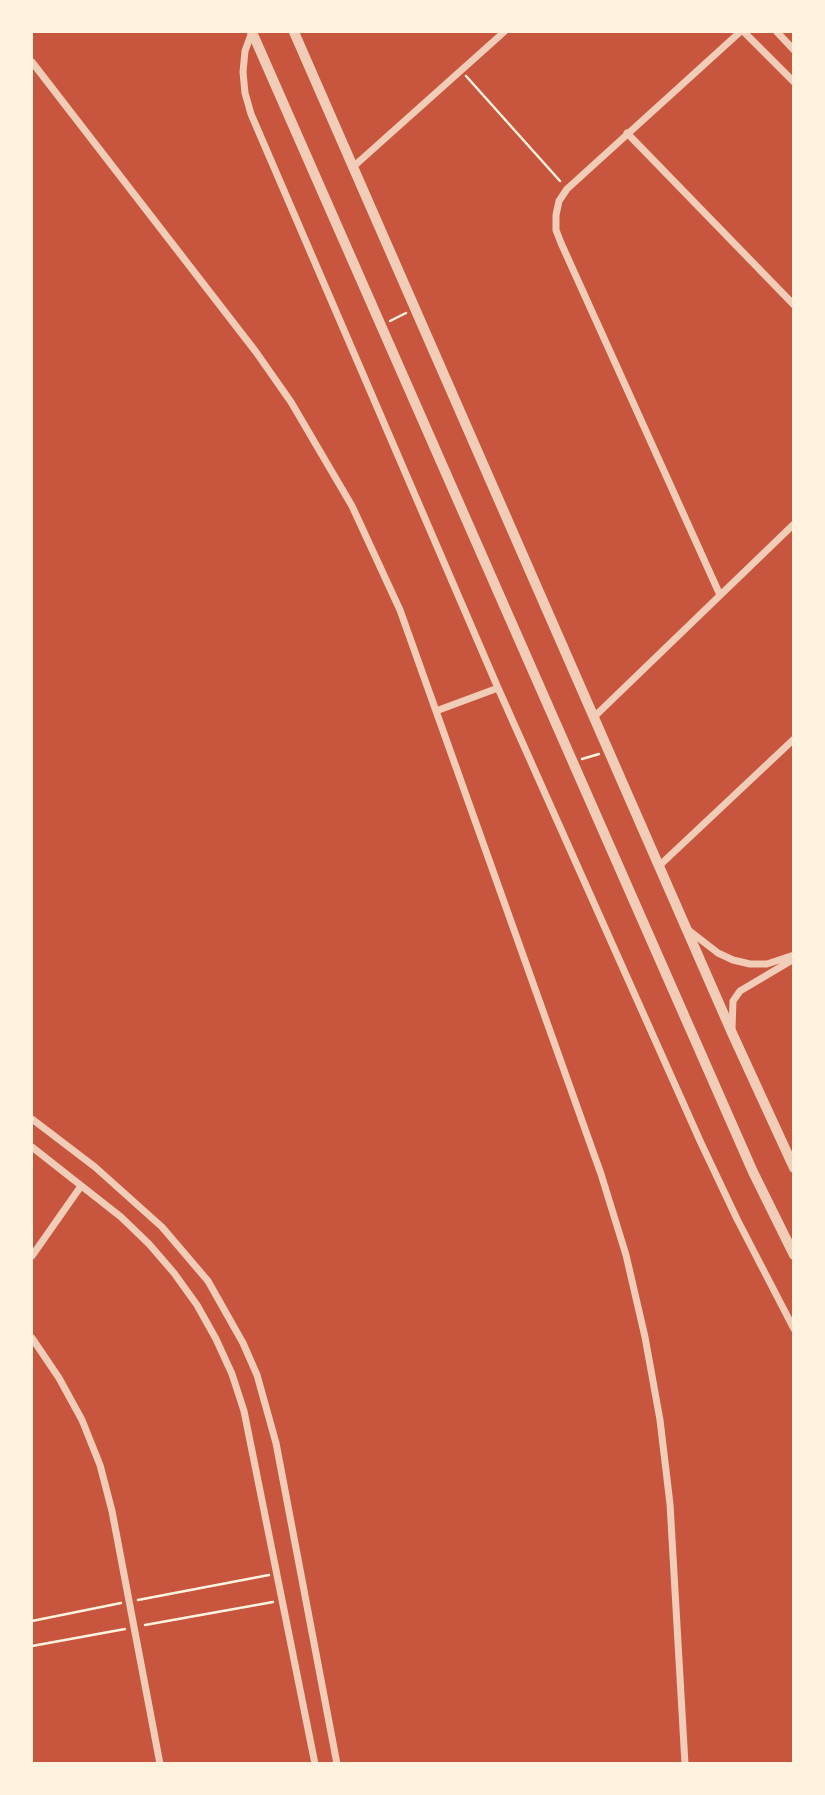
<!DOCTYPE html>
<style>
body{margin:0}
#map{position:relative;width:825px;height:1795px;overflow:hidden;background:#c8553d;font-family:"Work Sans",sans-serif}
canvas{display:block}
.frame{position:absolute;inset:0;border:33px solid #fff3e0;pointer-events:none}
</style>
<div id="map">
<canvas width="825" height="1795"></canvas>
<div class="frame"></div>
</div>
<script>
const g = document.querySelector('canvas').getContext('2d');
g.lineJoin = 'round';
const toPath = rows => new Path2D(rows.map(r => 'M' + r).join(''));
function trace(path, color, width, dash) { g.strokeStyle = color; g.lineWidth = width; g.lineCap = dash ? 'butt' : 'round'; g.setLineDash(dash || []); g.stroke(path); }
trace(toPath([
 [466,76,560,181],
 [390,321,406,313],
 [582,759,599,754],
 [138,1600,269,1575],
 [32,1621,121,1603],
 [145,1625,273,1602],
 [32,1646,125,1629]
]), '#fff3e0', 2.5);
trace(toPath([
 [252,32,245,51,243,72,245,93,251,114,498,688,701,1143,737,1219,794,1329],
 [744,32,794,82],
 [777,32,794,50],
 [32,62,256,352,291,402,352,506,400,610,601,1174,626,1255,645,1337,660,1420,670,1504,685,1764],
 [627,133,794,305],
 [353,167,504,32],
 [720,595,561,243,556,230,556,215,559,201,567,189,740,32],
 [436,711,498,688],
 [594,717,794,524],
 [659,866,794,739],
 [687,929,718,953,733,960,750,964,767,964,794,955],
 [732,1029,733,1001,740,991,794,959],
 [32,1119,95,1167,162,1227,208,1281,243,1343,257,1375,276,1443,337,1764],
 [32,1147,121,1217,149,1244,174,1273,197,1305,216,1339,232,1374,244,1411,315,1764],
 [32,1256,81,1186],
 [32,1338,59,1378,82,1420,100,1465,112,1511,160,1764]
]), '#f1ccb7', 7);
trace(toPath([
 [252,32,753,1172,794,1255],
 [294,32,732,1033,794,1168]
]), '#f1ccb7', 10);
</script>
